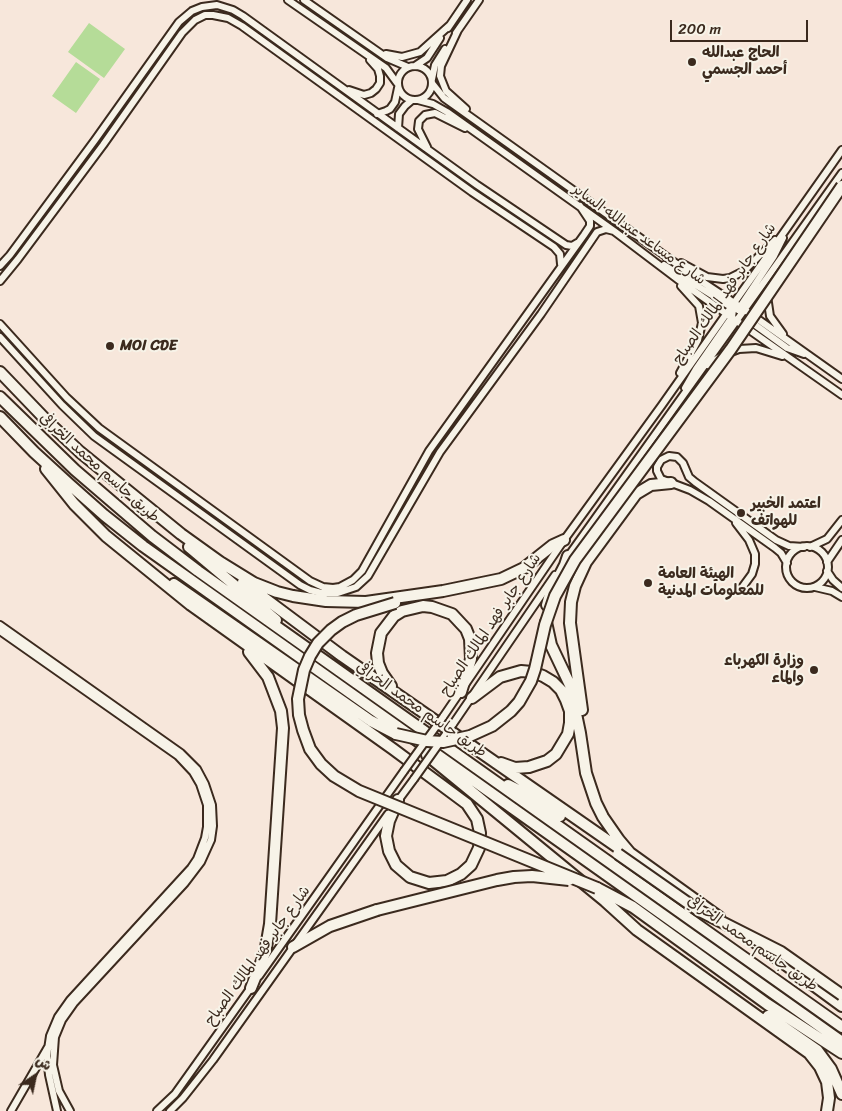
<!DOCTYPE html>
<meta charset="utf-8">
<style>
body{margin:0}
#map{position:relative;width:842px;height:1111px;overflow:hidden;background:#f7e7db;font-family:Sriracha,"Playpen Sans Arabic",sans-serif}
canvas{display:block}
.north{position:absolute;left:10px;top:1051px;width:50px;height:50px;-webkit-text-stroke:4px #f7f3e8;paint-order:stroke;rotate:34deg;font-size:14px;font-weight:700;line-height:20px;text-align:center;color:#3b2a1e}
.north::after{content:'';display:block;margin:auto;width:18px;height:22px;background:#3b2a1e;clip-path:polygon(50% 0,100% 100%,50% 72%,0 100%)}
.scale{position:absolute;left:670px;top:20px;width:138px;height:22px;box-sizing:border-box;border:2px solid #3b2a1e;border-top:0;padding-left:6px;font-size:15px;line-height:18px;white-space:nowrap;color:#3b2a1e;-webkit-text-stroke:4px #f7f3e8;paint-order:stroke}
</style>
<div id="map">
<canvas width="842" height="1111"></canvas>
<div class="north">ش</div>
<div class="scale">200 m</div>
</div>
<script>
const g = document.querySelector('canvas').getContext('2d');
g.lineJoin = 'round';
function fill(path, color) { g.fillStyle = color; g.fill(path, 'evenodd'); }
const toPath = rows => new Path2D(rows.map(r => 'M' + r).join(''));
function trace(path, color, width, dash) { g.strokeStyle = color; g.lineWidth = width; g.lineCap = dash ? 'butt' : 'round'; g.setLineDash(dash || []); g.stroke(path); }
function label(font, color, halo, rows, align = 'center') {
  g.font = font + ' Sriracha,"Playpen Sans Arabic",sans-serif'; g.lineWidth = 4; g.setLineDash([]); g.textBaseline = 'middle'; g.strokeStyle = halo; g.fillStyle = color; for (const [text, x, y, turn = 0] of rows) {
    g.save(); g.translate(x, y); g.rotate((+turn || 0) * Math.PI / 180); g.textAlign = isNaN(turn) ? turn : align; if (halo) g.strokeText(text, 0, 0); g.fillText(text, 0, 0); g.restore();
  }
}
fill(toPath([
 [89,23,125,49,104,78,68,52],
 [76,62,100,79,76,113,52,96]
]), '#b5dc98');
const tertiary = toPath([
 [288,0,386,68,397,83],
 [304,0,387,58,408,67],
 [448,28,467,0],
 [458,30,441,66,440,76,446,91,466,109],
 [456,33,479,0],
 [386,54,402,57,420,52,450,25],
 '398 83a17 17 0 1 1 34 0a17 17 0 1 1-34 0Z',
 [415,66,427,58,440,38],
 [432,79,435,65,445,49],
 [432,83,444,98,695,277,745,310,842,379],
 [349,90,364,95,371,93,376,89,380,83,380,76,378,69,370,60],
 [418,100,433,104,447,112,614,231,684,284,842,395],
 [377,114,386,111,390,109,395,102,398,88],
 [398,128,399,114,405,106,412,100],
 [427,147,418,129,419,121,425,115,435,113,465,128],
 [681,263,707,277,723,279,730,278,744,271,775,240],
 [664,265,734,309],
 [0,266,10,255,95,140,179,22,192,11,202,7,217,5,233,10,243,16,477,185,566,245,572,246,577,243],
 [0,281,18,259,103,145,182,33,195,20,205,15,213,15,228,18,242,26,472,192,554,247,560,254,561,264],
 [767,296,770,316,783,334],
 [738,310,774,256,783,238],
 [747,319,787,348,804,354],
 [0,324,67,398,99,428,310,581,323,587,333,588,340,587,353,580,362,571,429,451,584,235,590,226,590,221,580,206],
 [0,337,62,405,94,436,300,585,310,590,321,593,338,593,356,587,368,576,440,452,541,314,597,232,606,229,614,231],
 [708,365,723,355,739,349,756,348,782,356],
 [680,373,698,340,702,323,699,306,681,286],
 [685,388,696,369,732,317,734,303],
 [736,523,749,540,755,554,755,564,752,574,741,589],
 '786 567a21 21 0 1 1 42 0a21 21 0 1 1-42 0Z',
 [810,547,827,539,842,520],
 [567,558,842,173],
 [827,562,842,540],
 [787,563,781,553,775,548,709,501,690,490,661,479,657,471,657,467,661,460,669,456,677,457,683,463,689,477,695,482,776,540,789,546,804,547],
 [827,571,833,580,842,588],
 [815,587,832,591,842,597],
 [0,625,181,753,197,769,205,784,212,805,213,826,211,840,201,862,185,883,74,1003,62,1020,55,1037,53,1065,59,1091,70,1111],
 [0,631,178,756,193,772,200,784,207,805,207,827,205,838,197,859,191,868,70,1000,58,1017,50,1036,47,1056,49,1075,57,1111],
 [443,717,564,540,662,405,842,150],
 [453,724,555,575],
 [397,802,414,779],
 [259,976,404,771],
 [11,1111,48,1047],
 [157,1111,175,1094,252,986],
 [170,1111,183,1098,213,1060,388,814]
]);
const motorway = toPath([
 [0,372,48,422,80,452,181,534,220,562,254,583,277,592,293,596,326,601,366,602,443,591,501,579,524,568,553,545,564,540],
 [0,397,75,470,152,536,198,571,842,1027],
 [0,417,34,452,69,484,104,515,143,546,842,1042],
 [46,469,74,504,106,536,191,605,393,749,467,804,477,819,480,833,479,848,471,865,461,874,447,881,429,883,410,877,396,865,389,851,386,836,389,821,398,800],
 [189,547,276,620],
 [243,582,342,656,623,851],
 [174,584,371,721,396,734],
 [547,605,550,594,565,565,568,556],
 [546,622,551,645,570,685,580,733,586,773,596,803,603,817,619,840,630,853,719,917],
 [249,652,268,677,281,711,283,728,270,924,265,953,251,988],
 [391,686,382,673,378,663,377,653,381,633,394,616,402,611,423,606,432,607,452,614,466,629,470,639,471,659,461,692],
 [472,698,500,677,521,671,532,672,543,676,553,682,561,690,566,700,570,711,570,723,568,734,556,754,547,761,529,767,515,768,501,763],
 [582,710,570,623,571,602,575,586,586,562,636,494,651,485,671,483],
 [427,755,605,901,637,930,809,1053,820,1067,827,1082,829,1098,827,1111],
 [508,785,526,794,560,816],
 [597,888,633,907,767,1004,842,1053],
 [752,940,842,1006],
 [293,947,330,926,377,910],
 [768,1016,817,1050,831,1069,842,1094]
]);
trace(tertiary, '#3b2a1e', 10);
trace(motorway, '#3b2a1e', 14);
trace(tertiary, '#f7f3e8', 6);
trace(motorway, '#f7f3e8', 10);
const tertiaryBridge = toPath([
 [404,771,443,717],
 [414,779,453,724]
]);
const motorwayBridge = toPath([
 [395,603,356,615,342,622,331,630,318,643,310,656,304,670,298,699,299,715,303,730,310,749,321,764,334,776,359,791,597,888],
 [396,734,427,741,443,742,470,736,492,726,511,711,519,702,531,681,535,669,545,625,555,596,575,560,731,349,842,186],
 [618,854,698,910,781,952,842,995],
 [377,910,497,880,514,877,532,876,569,880]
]);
trace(tertiaryBridge, '#3b2a1e', 10, []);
trace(motorwayBridge, '#3b2a1e', 14, []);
trace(tertiaryBridge, '#f7f3e8', 6);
trace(motorwayBridge, '#f7f3e8', 10);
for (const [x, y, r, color] of [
 [692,62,5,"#3b2a1e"],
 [110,346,5,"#3b2a1e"],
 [741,513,5,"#3b2a1e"],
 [648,583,5,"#3b2a1e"],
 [814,670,5,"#3b2a1e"]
]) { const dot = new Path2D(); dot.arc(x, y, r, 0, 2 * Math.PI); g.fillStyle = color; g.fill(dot); trace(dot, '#f7f3e8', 2); }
label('bold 15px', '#3b2a1e', '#f7f3e8', [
 ["الحاج عبدالله",702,53],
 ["أحمد الجسمي",702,70],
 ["MOI CDE",120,346],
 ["اعتمد الخبير",751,504],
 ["للهواتف",751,521],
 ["الهيئة العامة",658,574],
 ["للمعلومات المدنية",658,591],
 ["وزارة الكهرباء",804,661,"right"],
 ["والماء",804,678,"right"]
], 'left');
label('15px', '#3b2a1e', '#f7f3e8', [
 ["شارع مساعد عبدالله الساير",639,235,36],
 ["شارع جابر فهد المالك الصباح",725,294,-55],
 ["طريق جاسم محمد الخرافي",99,468,42],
 ["شارع جابر فهد المالك الصباح",491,625,-56],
 ["طريق جاسم محمد الخرافي",421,710,35],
 ["طريق جاسم محمد الخرافي",752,944,35],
 ["شارع جابر فهد المالك الصباح",258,956,-54]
]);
</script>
